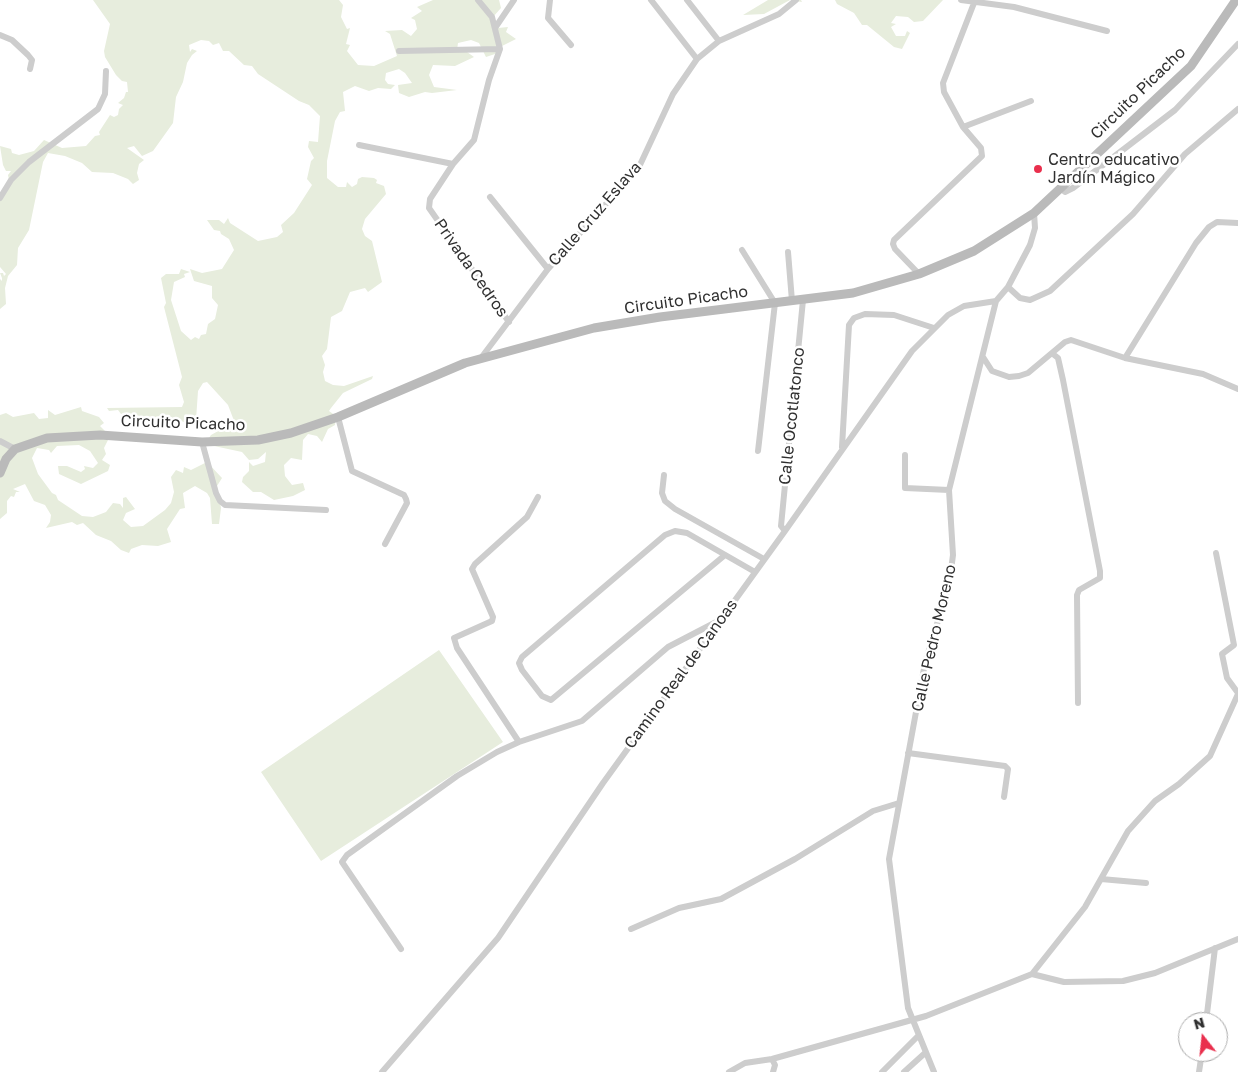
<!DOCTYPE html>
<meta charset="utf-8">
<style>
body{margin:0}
#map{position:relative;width:1238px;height:1072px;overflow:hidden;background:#fff;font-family:"Golos Text",sans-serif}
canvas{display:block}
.north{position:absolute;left:1178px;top:1012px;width:50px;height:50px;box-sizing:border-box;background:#fff;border:1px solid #acacac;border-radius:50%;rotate:344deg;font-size:14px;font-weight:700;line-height:20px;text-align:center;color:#303030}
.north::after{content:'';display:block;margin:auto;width:18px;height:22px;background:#e92f4d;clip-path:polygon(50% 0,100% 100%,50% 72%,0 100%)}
</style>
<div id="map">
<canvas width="1238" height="1072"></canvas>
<div class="north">N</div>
</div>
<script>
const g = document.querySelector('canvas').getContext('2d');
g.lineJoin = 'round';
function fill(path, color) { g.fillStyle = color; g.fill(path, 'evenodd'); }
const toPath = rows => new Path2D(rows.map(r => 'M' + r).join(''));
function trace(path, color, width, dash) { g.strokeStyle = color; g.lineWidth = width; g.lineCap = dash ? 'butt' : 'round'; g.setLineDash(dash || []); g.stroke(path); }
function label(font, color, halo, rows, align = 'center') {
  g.font = font + ' "Golos Text",sans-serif'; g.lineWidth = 5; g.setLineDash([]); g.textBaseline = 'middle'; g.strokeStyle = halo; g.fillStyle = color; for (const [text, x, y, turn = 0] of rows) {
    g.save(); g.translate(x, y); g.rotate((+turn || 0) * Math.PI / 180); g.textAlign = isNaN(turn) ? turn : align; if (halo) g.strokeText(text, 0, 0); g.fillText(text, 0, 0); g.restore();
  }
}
fill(toPath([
 [93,0,339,0,343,5,341,17,347,29,350,28,346,44,350,45,347,51,358,65,374,66,397,56,390,34,385,31,402,30,411,36,417,29,415,20,411,18,422,11,417,7,433,0,499,0,501,8,493,17,498,28,508,27,506,32,516,39,502,46,495,54,486,57,479,43,471,40,458,43,457,50,467,52,474,57,455,66,433,65,429,75,434,87,457,90,432,93,425,92,409,97,399,93,398,85,412,83,405,73,399,69,386,73,385,80,388,84,395,85,391,89,378,88,369,91,355,86,343,92,345,111,340,112,335,121,327,161,327,178,338,187,346,187,347,182,352,187,357,184,358,179,362,177,374,178,377,180,376,183,384,186,386,194,365,219,362,229,365,236,372,241,382,282,368,292,365,288,350,292,342,311,331,317,327,349,322,356,325,365,323,372,325,381,333,385,344,386,373,376,372,379,343,393,331,408,329,411,336,416,335,425,328,429,322,442,317,436,308,434,303,440,302,460,291,458,284,465,285,476,292,485,303,483,305,490,293,496,274,500,261,492,253,492,242,482,243,477,249,471,249,462,253,466,265,462,266,452,258,459,249,460,242,452,214,446,209,438,211,435,220,430,227,431,236,426,228,405,207,382,203,383,198,391,196,420,191,425,179,420,138,417,125,413,121,414,118,410,109,411,107,408,182,407,184,402,179,385,182,377,164,307,166,303,161,278,166,274,179,274,181,269,190,272,184,274,185,277,174,282,171,300,181,331,191,340,195,337,199,339,201,335,206,334,208,324,215,319,218,305,212,298,212,286,194,281,190,269,202,273,222,269,234,250,229,239,221,234,220,231,214,230,207,220,219,220,224,224,228,218,230,223,258,241,277,237,283,232,281,225,294,213,312,185,307,179,311,161,314,158,308,147,309,141,318,142,320,116,309,105,299,101,258,74,252,66,244,65,229,51,223,51,219,43,213,45,209,41,201,40,189,45,190,52,192,49,197,51,192,55,187,63,183,82,176,97,173,123,153,151,142,156,134,146,127,148,144,160,139,164,137,173,139,180,133,184,128,179,113,173,92,172,82,163,65,156,48,153,43,162,29,230,18,248,17,265,8,276,5,288,6,304,0,309,0,279,2,281,2,278,0,273,3,273,4,276,6,274,0,267,0,200,9,180,8,175,11,171,6,171,3,165,0,146,11,149,12,153,19,155,34,151,44,140,62,148,86,146,95,136,100,135,99,132,110,115,114,117,118,115,119,109,123,105,118,103,124,98,126,92,128,92,127,82,122,81,116,75,105,57,104,51,110,24],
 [768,0,801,0,802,2,790,0,764,14,743,15],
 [835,0,943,0,923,21,914,22,908,17,896,16,891,23,896,24,891,27,896,36,905,36,907,31,910,33,902,49,894,47,867,25,862,25,854,13,837,4],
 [81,407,82,411,99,417,104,423,100,426,108,434,108,440,104,448,106,454,102,460,110,465,108,471,81,484,59,474,58,466,67,466,81,472,85,469,84,466,93,468,98,463,90,451,79,445,57,446,51,453,49,450,37,448,32,458,38,474,52,493,56,495,58,500,82,516,93,517,106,512,113,503,120,504,123,508,123,498,126,497,135,509,126,513,123,520,131,527,143,526,165,510,171,503,174,492,171,477,176,470,183,473,184,467,191,470,207,462,222,478,217,486,221,508,219,524,212,524,210,498,207,493,195,486,183,493,185,508,180,509,167,529,171,542,158,546,142,545,131,549,129,553,121,550,111,541,96,535,83,523,77,525,72,522,46,528,50,522,51,515,45,505,34,501,25,484,13,489,20,492,16,492,14,497,11,496,7,501,7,513,0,519,0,415,6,413,13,417,34,413,39,419,48,418,48,410,55,415],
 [439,650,503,742,321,861,261,772]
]), '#e7eddd');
trace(toPath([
 [478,0,492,17,500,49,489,80,474,140,453,164,430,199,429,208,509,322],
 [550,0,548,18,571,45],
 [651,0,697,59],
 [687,0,719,41],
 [961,0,1014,7,1107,31],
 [495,28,514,0],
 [0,35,12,40,28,55,32,60,30,69],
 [399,51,500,49],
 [963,127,1031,101],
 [359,145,453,164],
 [1060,188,1065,192,1073,188,1175,110,1238,44],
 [490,197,548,269],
 [0,198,11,180,29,162,98,109,105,94,106,71],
 [742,250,775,303,758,451],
 [788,252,792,301],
 [919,274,895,249,893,244,894,240,982,156,981,148,963,127,944,92,943,83,974,3],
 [1008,287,1020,298,1030,300,1050,291,1133,214,1185,154,1238,109],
 [1053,354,1058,358,1063,380,1100,571,1100,578,1079,590,1077,595,1078,703],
 [983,357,992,371,1009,377,1019,376,1028,373,1065,342,1071,340,1125,358,1203,374,1238,389],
 [481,358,548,269,639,167,673,94,697,59,719,41,779,14,796,0],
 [1125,358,1196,243,1209,227,1217,222,1238,223],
 [338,417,352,471,404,495,406,499,407,503,385,544],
 [0,441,15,449],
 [202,442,216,493,220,501,225,505,326,510],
 [842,447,849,325,854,318,865,314,894,315,934,328],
 [905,455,905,488,949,490],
 [664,475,662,493,665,501,675,509,764,559],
 [785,531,781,526,803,300],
 [1216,553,1234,645,1222,654,1227,678,1238,693],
 [725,555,551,700,542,696,522,670,519,663,522,657,665,535,675,531,687,533,755,572],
 [519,742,457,648,454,638,492,621,493,617,472,569,475,564,527,517,538,497],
 [908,753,1005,766,1008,769,1004,797],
 [1101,879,1146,883],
 [631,929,679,908,721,899,795,859,873,811,899,803],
 [401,949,342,862,347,855,457,776,497,752,519,742,582,721,668,647,720,620],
 [1032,974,1064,982,1123,981,1155,973,1238,939],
 [1206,1022,1215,948],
 [772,1059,775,1065,773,1072],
 [382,1072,498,938,603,783,785,531,912,351,948,315,964,306,996,301],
 [729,1072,745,1063,772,1059,926,1016,1032,974,1085,907,1128,831,1155,801,1179,784,1210,756,1238,694],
 [882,1072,919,1035],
 [904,1072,925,1053],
 [934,1072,908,1008,889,859,925,663,949,585,953,555,949,490,996,301,1008,287,1030,245,1035,228,1034,213],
 [1199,1072,1202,1052]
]), '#cdcdcd', 6);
trace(toPath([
 [0,473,6,459,15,449,47,438,100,435,202,442,258,440,291,433,338,417,465,363,594,328,660,317,853,293,919,274,974,251,1034,213,1191,66,1236,0]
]), '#bababa', 9);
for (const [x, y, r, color] of [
 [1038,169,5,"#e92f4d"]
]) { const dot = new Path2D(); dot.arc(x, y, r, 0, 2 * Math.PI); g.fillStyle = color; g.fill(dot); trace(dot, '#fff', 2); }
label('16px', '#303030', '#fff', [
 ["Circuito Picacho",1138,93,-44],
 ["Calle Cruz Eslava",595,214,-49],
 ["Privada Cedros",471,268,55],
 ["Circuito Picacho",686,300,-8],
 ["Calle Ocotlatonco",792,416,-84],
 ["Circuito Picacho",183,423,2],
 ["Calle Pedro Moreno",934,638,-77],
 ["Camino Real de Canoas",681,674,-54]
]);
label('16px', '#303030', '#fff', [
 ["Centro educativo",1048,160],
 ["Jardín Mágico",1048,178]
], 'left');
</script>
